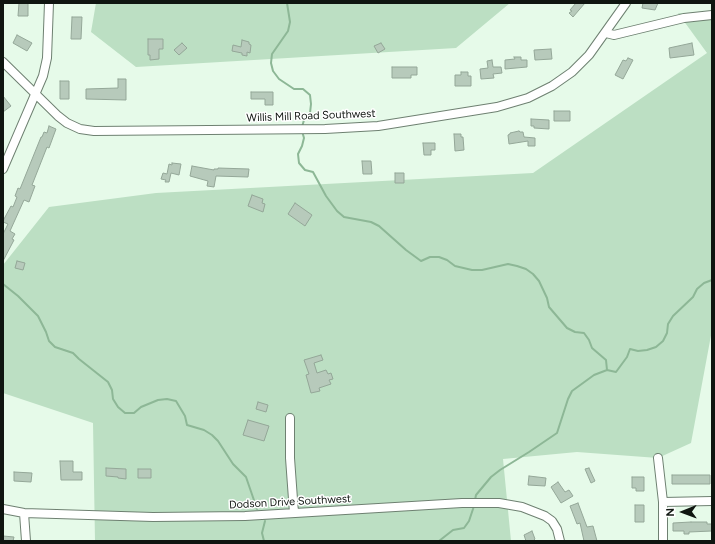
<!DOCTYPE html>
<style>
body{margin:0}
#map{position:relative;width:715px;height:544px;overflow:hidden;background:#e6fae9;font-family:Figtree,sans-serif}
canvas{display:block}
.frame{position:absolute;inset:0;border:4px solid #0f1510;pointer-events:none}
.north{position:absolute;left:663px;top:492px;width:40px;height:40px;-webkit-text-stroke:3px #fff;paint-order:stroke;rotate:269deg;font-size:11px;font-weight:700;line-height:16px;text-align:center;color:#0f1510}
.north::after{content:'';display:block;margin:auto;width:14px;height:18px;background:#0f1510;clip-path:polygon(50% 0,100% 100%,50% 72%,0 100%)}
</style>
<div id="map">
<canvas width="715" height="544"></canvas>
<div class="frame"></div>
<div class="north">N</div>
</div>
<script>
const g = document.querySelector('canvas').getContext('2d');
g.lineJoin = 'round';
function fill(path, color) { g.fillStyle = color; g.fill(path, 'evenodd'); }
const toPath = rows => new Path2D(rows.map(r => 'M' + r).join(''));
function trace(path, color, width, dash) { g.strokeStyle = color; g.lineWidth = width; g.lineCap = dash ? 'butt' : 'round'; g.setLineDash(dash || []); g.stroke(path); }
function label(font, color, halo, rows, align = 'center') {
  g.font = font + ' Figtree,sans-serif'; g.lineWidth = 3; g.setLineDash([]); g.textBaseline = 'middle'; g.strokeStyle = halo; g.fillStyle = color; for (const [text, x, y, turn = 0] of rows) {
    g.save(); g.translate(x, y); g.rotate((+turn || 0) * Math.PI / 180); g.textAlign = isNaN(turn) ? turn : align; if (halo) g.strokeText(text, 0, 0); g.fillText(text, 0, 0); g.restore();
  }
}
fill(toPath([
 [96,3,510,3,456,48,136,67,91,32],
 [678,13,712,13,712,330,691,443,658,458,577,452,503,459,511,541,95,541,93,423,3,393,3,265,49,207,156,193,533,173,707,53]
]), '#bcdfc3');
trace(toPath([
 [287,3,290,22,288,31,272,54,271,63,273,71,279,79,294,89,303,89,310,95,311,104,310,113,304,120,302,127],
 [302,131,304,138,302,146,298,154,299,163,305,170,313,172,326,196,337,211,344,217,371,222,379,226,406,250,421,261,430,257,439,257,447,260,455,266,472,270,482,270,508,264,517,266,526,269,533,274,539,281,547,298,549,307,567,328,575,332,584,333,589,340,592,348,606,360,607,370],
 [3,284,18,296,38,316,46,332,49,341,55,347,73,353,79,359,108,382,112,390,113,399,118,407,125,413,134,413,141,407,158,400,167,399,176,401,185,416,187,425,204,430,212,435,218,441,233,464,246,477,257,509],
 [475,500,476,495,491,477,500,470,529,452,557,433,568,399,572,391,594,375,607,370,616,372,627,357,630,349,638,351,647,350,656,347,663,341,667,333,668,324,673,316,693,297,697,289,704,283,712,280],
 [264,541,262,533,265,521],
 [439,541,453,530,464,528,469,521,474,506]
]), '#8db796', 2);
const building = toPath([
 [19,3,28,3,28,16,18,16,19,3],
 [576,3,585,3,573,17,569,13,572,11,570,10,576,3],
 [643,3,658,3,655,10,642,8,643,3],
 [72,17,82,17,81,39,71,39,72,17],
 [17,35,32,43,27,51,13,43,17,35],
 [148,39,163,39,163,49,159,49,159,59,150,60,150,55,148,55,148,39],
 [242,40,249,42,249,44,251,45,250,53,247,52,247,56,242,55,242,53,232,51,233,45,241,47,242,40],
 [182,43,187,48,179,55,174,50,182,43],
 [381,43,385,49,378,53,374,46,381,43],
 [692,43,694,55,670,58,669,48,692,43],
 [551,49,552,59,535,60,534,50,551,49],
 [514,57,521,57,521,60,527,60,527,67,505,69,505,60,515,59,514,57],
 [628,58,633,60,623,79,615,75,623,60,626,61,628,58],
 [492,60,493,67,501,67,502,73,493,74,494,78,481,79,480,69,488,68,487,61,492,60],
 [392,67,417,67,417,75,411,75,411,78,392,78,392,67],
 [461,72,468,72,468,76,471,76,471,86,455,86,455,75,461,75,461,72],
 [118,79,126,79,126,100,86,99,86,89,118,88,118,79],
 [60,81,69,81,69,99,60,99,60,81],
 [251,92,273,92,273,105,265,105,265,99,251,99,251,92],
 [3,96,11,106,3,112,3,96],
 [554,111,570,111,570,121,554,121,554,111],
 [531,119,549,120,549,129,534,128,534,126,531,126,531,119],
 [49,126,56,129,49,148,47,147,34,180,32,185,35,186,29,202,24,200,10,231,15,234,12,239,14,240,3,261,3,234,8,224,3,222,4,219,11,206,13,207,17,197,15,196,18,188,20,189,41,137,42,137,44,132,47,133,49,126],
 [519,131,520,132,523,132,524,137,535,138,535,146,528,146,528,141,509,144,508,135,510,134,510,133,519,131],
 [454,134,461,134,461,137,463,137,464,150,455,151,454,134],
 [423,143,435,143,435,150,431,150,431,155,424,155,423,143],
 [362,161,371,161,372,174,363,174,362,161],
 [172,163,181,164,179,175,171,173,169,182,165,182,166,180,161,179,163,173,167,174,169,164,172,165,172,163],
 [192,166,214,170,214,169,218,169,218,168,249,169,248,177,216,176,214,187,207,186,208,181,190,176,192,166],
 [395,173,404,173,404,183,395,183,395,173],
 [252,195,263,199,262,203,265,204,263,212,248,206,252,195],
 [295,203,312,215,305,226,288,214,295,203],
 [17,261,25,263,23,270,15,268,17,261],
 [321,355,323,360,314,363,317,373,326,370,328,374,331,373,333,379,329,380,331,384,319,388,320,391,311,393,306,375,309,374,304,360,321,355],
 [258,402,268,405,266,412,256,409,258,402],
 [248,420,269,426,264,441,243,435,248,420],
 [60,461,73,461,73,472,82,472,82,480,61,480,60,461],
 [106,468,126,469,126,479,118,478,118,477,106,476,106,468],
 [589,468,595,481,591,483,585,469,589,468],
 [138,469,151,469,151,478,138,478,138,469],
 [14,472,32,473,31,482,14,481,14,472],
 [672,475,710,475,710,484,672,484,672,475],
 [529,476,546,478,545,486,528,485,529,476],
 [632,477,644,477,644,491,636,491,636,488,632,488,632,477],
 [558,482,565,492,569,490,573,496,561,503,551,487,558,482],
 [578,503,587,527,593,526,597,541,584,541,580,523,577,524,570,506,578,503],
 [635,505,644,505,644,522,635,522,635,505],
 [691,522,707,522,707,524,712,524,712,531,689,532,689,534,684,534,684,531,673,531,673,523,691,522],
 [532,531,535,539,534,540,534,541,526,541,524,535,532,531],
 [3,536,14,537,13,541,3,541,3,536]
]);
fill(building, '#b7cabb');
trace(building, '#94a798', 1);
const minor = toPath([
 [606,33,614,35,684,18,712,15],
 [3,62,58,116,67,123,80,129,94,131,325,129,378,126,497,107,528,98,552,86,572,72,589,55,626,3],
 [3,169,43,76,47,58,49,3],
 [290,418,290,458,294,513],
 [658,458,663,502,663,541],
 [663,502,712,501],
 [3,509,24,513,153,517,245,516,462,503,499,503,522,507,545,516,552,521,557,529,560,541],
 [24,513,26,541]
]);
trace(minor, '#6e8071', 10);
trace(minor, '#fff', 8);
label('11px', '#0f1510', '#fff', [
 ["Willis Mill Road Southwest",311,116,-2],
 ["Dodson Drive Southwest",290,502,-3]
]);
</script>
